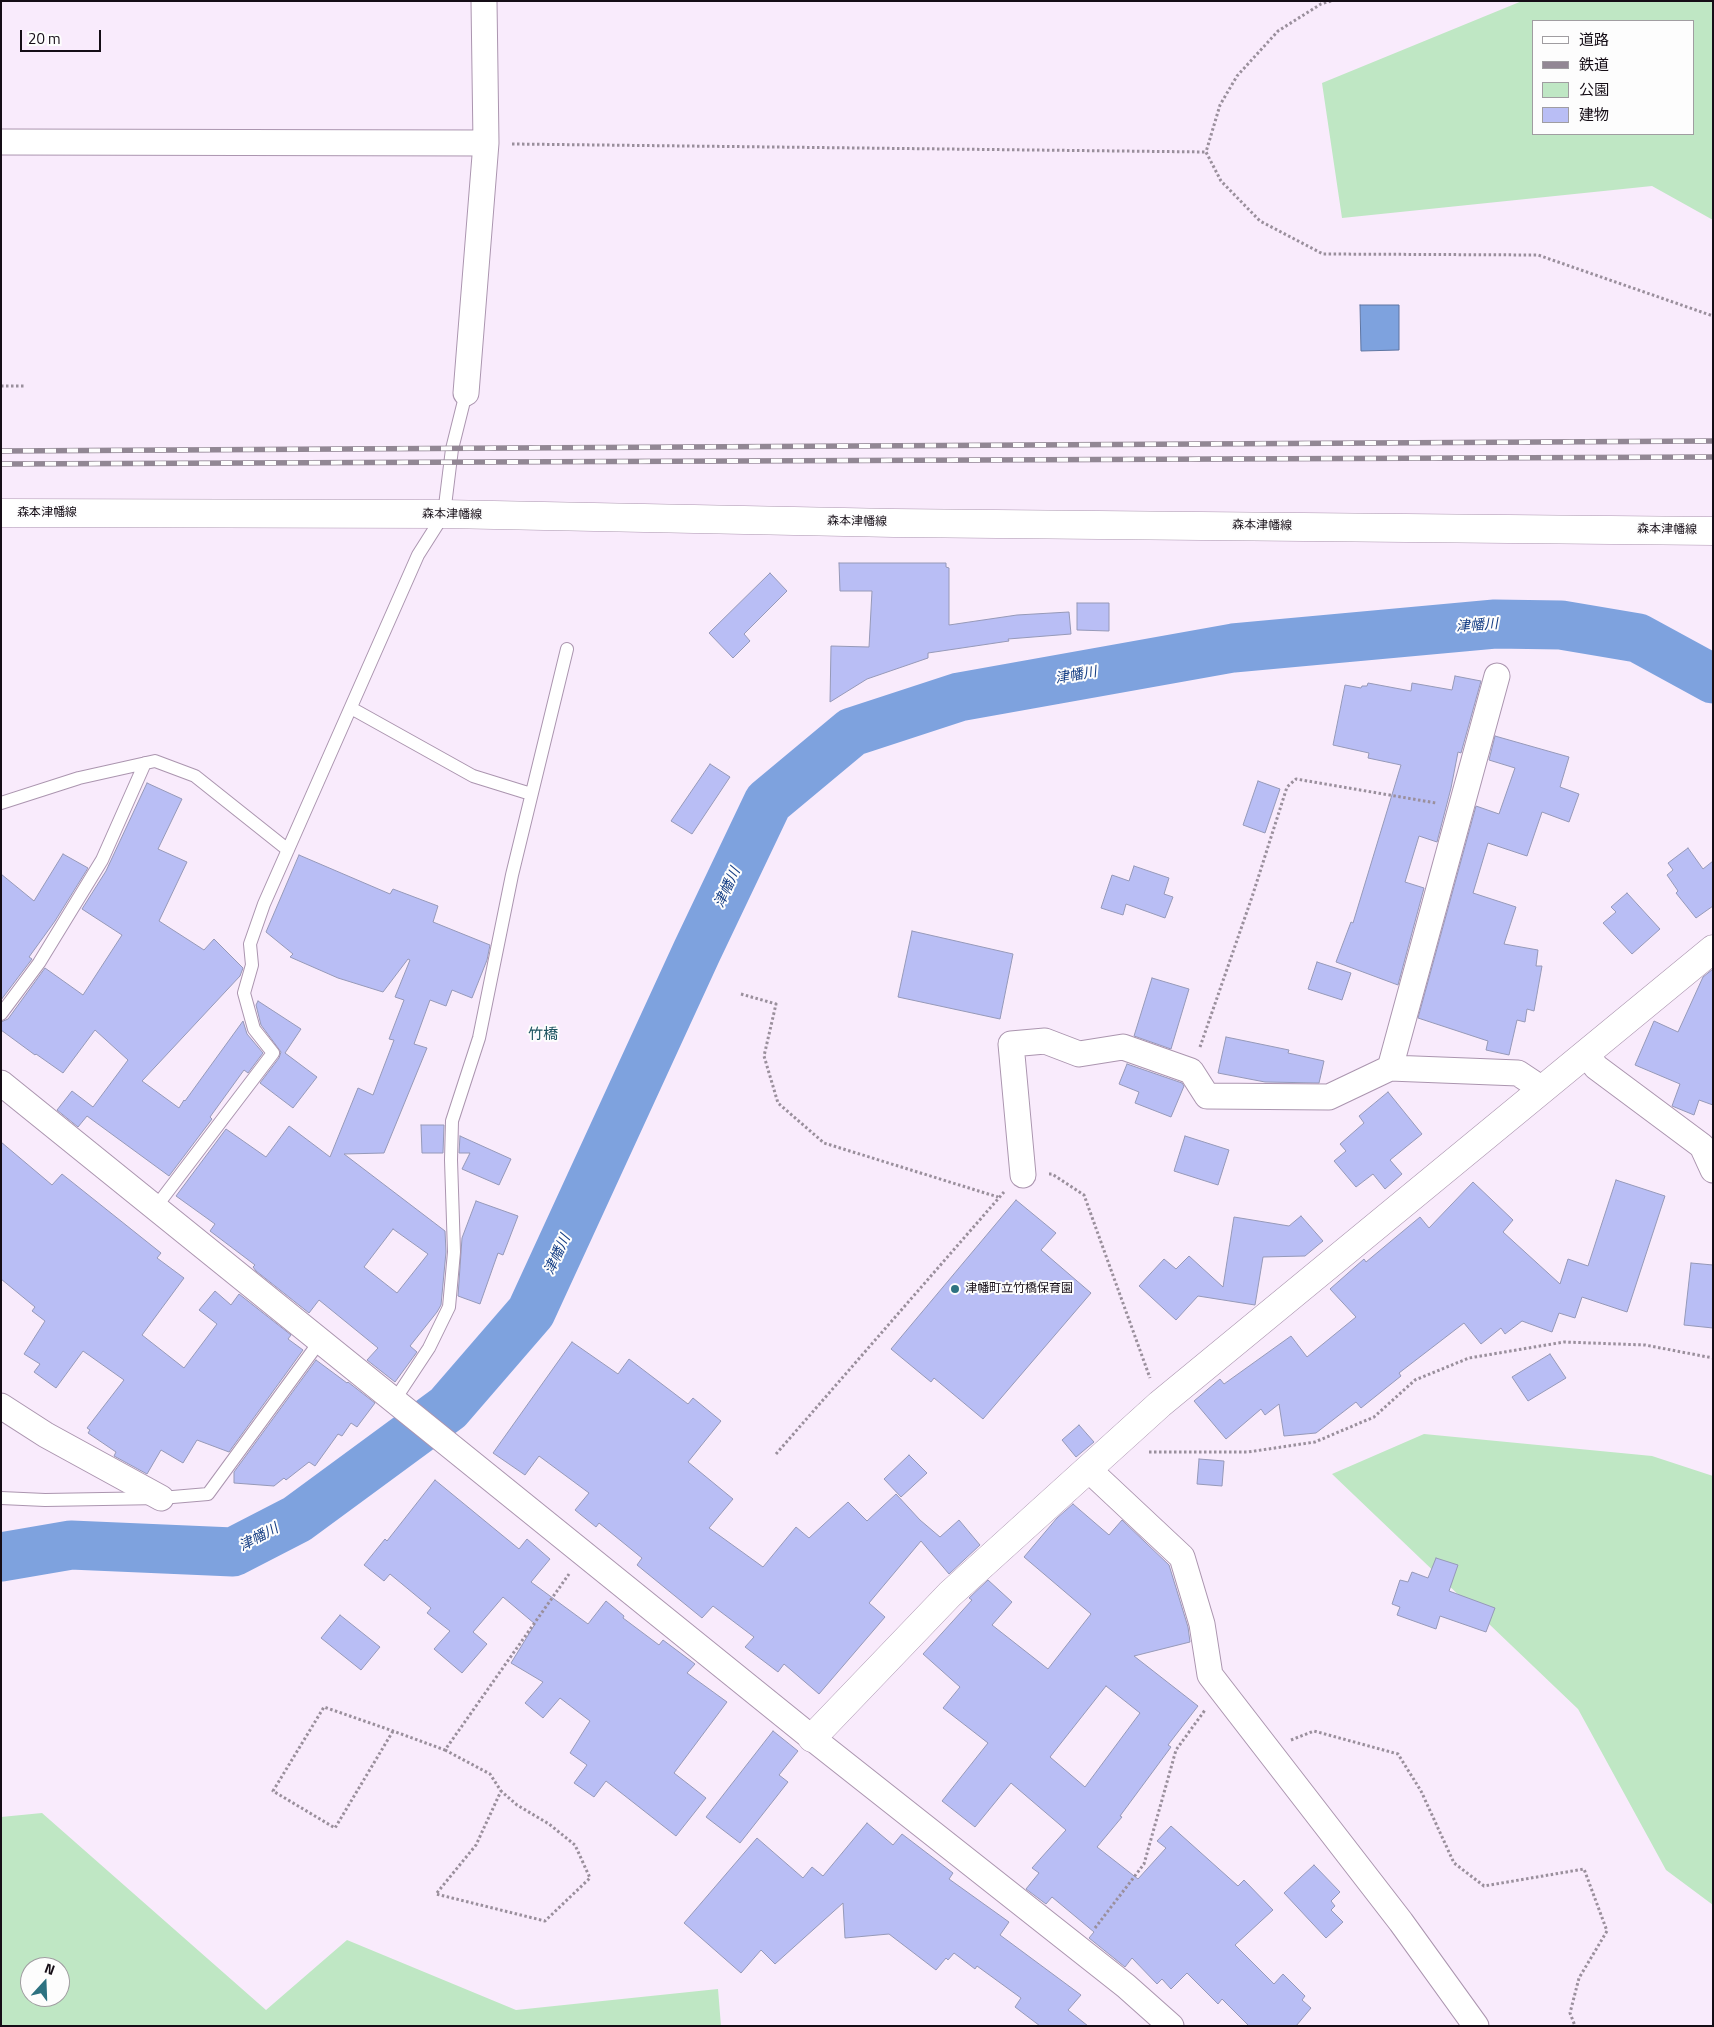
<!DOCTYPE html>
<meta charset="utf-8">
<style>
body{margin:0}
#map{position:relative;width:1714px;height:2027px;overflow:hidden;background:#f9ebfc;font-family:"Titillium Web","Noto Sans JP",sans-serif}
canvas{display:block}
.frame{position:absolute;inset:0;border:2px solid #150d16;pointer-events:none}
.legend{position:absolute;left:1532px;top:20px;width:162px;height:115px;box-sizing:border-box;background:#fdfdfd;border:1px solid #a09da1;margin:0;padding:6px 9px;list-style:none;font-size:15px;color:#150d16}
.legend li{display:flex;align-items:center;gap:10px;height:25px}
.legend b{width:25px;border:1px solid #a09da1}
.north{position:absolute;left:20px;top:1957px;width:50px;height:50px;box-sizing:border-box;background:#fdfdfd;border:1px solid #a09da1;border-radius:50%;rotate:20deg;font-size:14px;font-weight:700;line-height:20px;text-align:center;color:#150d16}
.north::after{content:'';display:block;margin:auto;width:18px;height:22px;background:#2d7281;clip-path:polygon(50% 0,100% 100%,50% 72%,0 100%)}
.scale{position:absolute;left:20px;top:30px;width:81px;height:22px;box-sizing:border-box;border:2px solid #150d16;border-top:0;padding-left:6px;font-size:15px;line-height:18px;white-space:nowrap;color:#150d16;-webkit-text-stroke:4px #fdfdfd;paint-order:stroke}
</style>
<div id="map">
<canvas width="1714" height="2027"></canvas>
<div class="frame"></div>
<ul class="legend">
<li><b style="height:6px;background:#fff"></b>道路</li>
<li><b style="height:6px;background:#928794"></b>鉄道</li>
<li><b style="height:14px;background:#bfe7c4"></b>公園</li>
<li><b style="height:14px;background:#b9bef5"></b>建物</li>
</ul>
<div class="north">N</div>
<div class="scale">20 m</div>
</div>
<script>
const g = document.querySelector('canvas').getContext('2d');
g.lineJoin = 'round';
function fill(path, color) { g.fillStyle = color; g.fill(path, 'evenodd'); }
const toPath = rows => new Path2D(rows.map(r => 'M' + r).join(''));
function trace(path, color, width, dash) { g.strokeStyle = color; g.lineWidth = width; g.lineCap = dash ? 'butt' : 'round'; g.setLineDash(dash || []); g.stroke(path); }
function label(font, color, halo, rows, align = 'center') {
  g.font = font + ' "Titillium Web","Noto Sans JP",sans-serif'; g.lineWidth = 4; g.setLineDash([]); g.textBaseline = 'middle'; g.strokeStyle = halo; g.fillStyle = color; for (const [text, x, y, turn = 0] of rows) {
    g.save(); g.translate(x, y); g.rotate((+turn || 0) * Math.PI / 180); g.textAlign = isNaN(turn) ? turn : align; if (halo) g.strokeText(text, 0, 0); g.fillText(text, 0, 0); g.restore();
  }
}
fill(toPath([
 [1522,1,1713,1,1713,220,1652,186,1342,218,1322,83],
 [1533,21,1693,21,1693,134,1533,134],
 [1424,1434,1652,1456,1713,1476,1713,1905,1666,1870,1578,1709,1332,1474],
 [42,1813,266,2010,347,1940,516,2010,718,1989,721,2026,1,2026,1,1817],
 [30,1967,60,1967,60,1997,30,1997]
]), '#bfe7c4');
const water = toPath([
 [1360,305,1399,305,1399,350,1361,351,1360,305]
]);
fill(water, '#7ea2de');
trace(water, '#5e75a2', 1);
trace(toPath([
 [1,1557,71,1545,233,1552,297,1519,448,1408,531,1312,697,951,768,802,852,732,959,697,1233,648,1495,624,1561,625,1638,638,1713,679]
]), '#7ea2de', 49);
const building = toPath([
 [839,563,946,563,946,567,949,568,949,625,1017,615,1069,612,1071,634,1008,639,1009,641,928,653,928,658,867,679,830,702,831,646,869,647,872,591,840,591,839,563],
 [770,573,787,591,744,634,750,641,733,658,709,633,770,573],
 [1077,603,1109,603,1109,631,1077,630,1077,603],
 [1455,676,1481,681,1461,753,1458,752,1451,788,1437,842,1419,836,1405,882,1424,888,1398,985,1336,962,1351,922,1353,923,1401,765,1368,758,1369,753,1333,745,1345,685,1361,688,1362,686,1367,686,1368,683,1411,691,1412,683,1452,690,1455,676],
 [1495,736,1569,757,1560,787,1579,794,1569,822,1542,812,1527,856,1488,843,1473,893,1516,907,1504,944,1538,950,1536,966,1542,966,1534,1011,1527,1009,1525,1022,1517,1020,1509,1055,1486,1050,1488,1041,1418,1018,1476,806,1499,814,1515,768,1489,760,1495,736],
 [710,764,730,777,692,834,671,821,710,764],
 [1258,781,1280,789,1265,833,1243,825,1258,781],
 [147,783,182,799,158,849,187,862,159,921,204,950,214,939,243,968,240,976,142,1081,179,1108,184,1100,185,1101,243,1021,247,1034,263,1053,248,1073,244,1070,210,1117,212,1119,169,1176,87,1116,78,1127,57,1110,72,1091,93,1107,128,1060,95,1030,63,1073,36,1054,35,1055,1,1030,1,1022,8,1019,45,968,83,995,122,935,82,909,106,871,147,783],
 [1688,848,1703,869,1713,861,1713,906,1696,918,1676,893,1678,891,1667,875,1673,870,1668,863,1688,848],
 [63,854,88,868,55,921,29,957,32,959,1,1000,1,874,34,901,63,854],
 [299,855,390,894,393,889,438,906,433,922,490,945,487,960,472,998,452,990,446,1006,430,1000,414,1044,427,1048,384,1153,344,1154,445,1231,446,1252,441,1305,437,1312,410,1346,417,1352,395,1382,367,1360,378,1348,319,1300,309,1313,256,1271,253,1267,255,1265,210,1231,215,1224,176,1196,226,1129,266,1157,289,1126,330,1157,358,1088,373,1095,394,1040,389,1039,404,1000,395,997,410,960,408,959,383,992,338,978,290,957,293,954,266,932,299,855],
 [393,1229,428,1254,397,1293,364,1267,393,1229],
 [1134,866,1169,878,1164,894,1173,897,1165,918,1126,904,1123,915,1101,908,1112,875,1129,881,1134,866],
 [1627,893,1660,929,1632,954,1603,923,1616,912,1611,907,1627,893],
 [912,931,1013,954,1000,1019,898,997,912,931],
 [1317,962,1351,973,1342,1000,1308,989,1317,962],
 [1713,969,1713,1105,1699,1100,1694,1115,1672,1106,1680,1084,1635,1065,1654,1021,1678,1032,1703,977,1713,969],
 [1152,978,1189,989,1171,1049,1134,1036,1152,978],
 [258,1001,301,1029,285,1053,317,1077,293,1108,260,1083,279,1058,281,1052,261,1025,256,1005,258,1001],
 [1226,1037,1289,1050,1288,1053,1324,1061,1319,1083,1265,1082,1218,1073,1226,1037],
 [1127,1064,1182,1083,1184,1086,1171,1117,1135,1103,1139,1092,1119,1084,1127,1064],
 [1388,1092,1422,1134,1390,1160,1402,1174,1385,1189,1373,1174,1356,1187,1334,1161,1346,1151,1340,1144,1364,1123,1359,1116,1388,1092],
 [421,1125,444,1125,443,1153,422,1153,421,1125],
 [460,1136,511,1159,499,1185,462,1169,470,1153,459,1153,460,1136],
 [1185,1136,1229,1150,1218,1185,1174,1171,1185,1136],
 [1,1142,52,1185,62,1174,161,1253,157,1258,184,1278,142,1335,184,1368,217,1324,199,1310,215,1291,231,1305,239,1294,291,1335,288,1339,303,1350,229,1452,197,1440,183,1463,161,1450,147,1474,114,1456,116,1452,88,1433,90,1430,87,1428,124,1380,83,1351,56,1388,34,1372,40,1364,24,1354,45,1321,32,1311,35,1307,1,1279,1,1142],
 [1616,1180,1665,1196,1627,1312,1582,1297,1575,1318,1559,1313,1552,1332,1522,1321,1505,1334,1501,1328,1481,1344,1464,1323,1399,1373,1401,1376,1361,1408,1356,1402,1316,1433,1284,1436,1279,1404,1265,1415,1261,1409,1226,1439,1194,1401,1220,1379,1224,1384,1291,1336,1307,1357,1356,1317,1330,1289,1364,1259,1366,1262,1420,1217,1429,1228,1473,1182,1513,1220,1503,1232,1560,1284,1568,1259,1588,1266,1616,1180],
 [1016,1200,1056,1233,1041,1250,1091,1293,983,1419,934,1378,931,1382,891,1349,1016,1200],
 [476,1201,518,1216,503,1255,498,1253,480,1304,458,1296,462,1238,476,1201],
 [1301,1216,1323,1241,1305,1256,1263,1257,1255,1305,1198,1296,1176,1320,1139,1286,1164,1259,1176,1269,1189,1256,1223,1287,1234,1217,1289,1226,1301,1216],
 [1691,1263,1713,1265,1713,1328,1684,1325,1691,1263],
 [572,1342,618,1374,629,1359,688,1404,693,1398,721,1421,688,1462,733,1499,709,1528,763,1567,796,1527,809,1538,848,1502,867,1521,896,1494,920,1520,940,1537,959,1520,980,1545,949,1574,921,1541,869,1603,885,1617,819,1694,784,1664,778,1672,745,1647,754,1637,713,1606,702,1618,637,1565,642,1558,599,1523,596,1527,575,1510,589,1493,539,1456,525,1475,493,1453,572,1342],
 [1550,1354,1566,1378,1528,1401,1512,1377,1550,1354],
 [316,1360,347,1383,348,1382,375,1403,357,1427,351,1423,342,1436,338,1434,315,1466,309,1462,286,1480,284,1478,274,1486,234,1483,234,1472,316,1360],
 [1079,1425,1094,1442,1076,1457,1062,1440,1079,1425],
 [909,1455,927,1473,901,1497,884,1479,909,1455],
 [1199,1459,1224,1461,1222,1486,1197,1484,1199,1459],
 [435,1480,519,1549,527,1539,550,1559,531,1582,588,1624,606,1601,624,1616,623,1618,659,1645,663,1640,695,1664,687,1673,727,1702,674,1773,706,1798,676,1836,606,1781,594,1797,574,1783,587,1765,570,1753,590,1721,560,1698,543,1718,525,1703,543,1682,511,1663,535,1624,503,1597,473,1632,487,1644,462,1673,434,1649,450,1631,427,1613,431,1608,390,1574,384,1581,364,1565,385,1539,387,1541,435,1480],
 [1073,1504,1109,1535,1122,1520,1169,1565,1188,1627,1190,1642,1134,1656,1198,1706,1168,1745,1171,1747,1120,1816,1122,1817,1097,1847,1138,1879,1166,1848,1157,1841,1171,1826,1238,1886,1244,1880,1273,1910,1235,1945,1274,1984,1283,1974,1305,1996,1302,2000,1311,2008,1296,2026,1249,2026,1222,1999,1218,2004,1187,1973,1171,1989,1162,1979,1157,1984,1132,1958,1125,1967,1089,1938,1094,1932,1052,1897,1046,1904,1026,1889,1039,1873,1032,1868,1066,1830,1011,1783,975,1827,942,1801,988,1743,943,1708,960,1687,923,1654,972,1600,969,1598,988,1580,1012,1602,992,1625,1048,1669,1091,1614,1024,1557,1057,1518,1073,1504],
 [1106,1686,1140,1713,1085,1787,1050,1757,1106,1686],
 [1436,1558,1458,1565,1449,1591,1495,1608,1486,1632,1440,1616,1436,1629,1397,1615,1400,1607,1392,1604,1400,1580,1408,1582,1412,1572,1428,1578,1436,1558],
 [340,1615,380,1647,361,1670,321,1638,340,1615],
 [773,1731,798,1751,779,1775,788,1782,740,1843,706,1817,773,1731],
 [867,1823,893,1845,902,1834,953,1873,949,1879,1009,1922,1000,1935,1081,1995,1068,2010,1088,2026,1040,2026,1015,2007,1021,1998,977,1966,975,1969,954,1953,948,1960,946,1958,936,1970,889,1934,845,1938,843,1903,775,1964,761,1950,741,1973,684,1923,757,1838,803,1878,812,1867,823,1876,867,1823],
 [1314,1865,1340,1892,1331,1901,1335,1906,1331,1910,1343,1922,1326,1938,1284,1893,1314,1865]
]);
fill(building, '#b9bef5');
trace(building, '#9699b8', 1);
const service = toPath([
 [351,708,473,776,531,794],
 [1,803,79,778,155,761,195,776,288,850],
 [1,1014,39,963,102,860,145,763],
 [155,1208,273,1053,254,1029,244,993,252,965,250,944,264,904,418,555,444,514,452,449,466,393],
 [394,1401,429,1348,449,1307,454,1252,451,1160,452,1121,479,1038,512,875,567,649],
 [1,1498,45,1500,161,1498,208,1494,320,1341]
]);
const minor = toPath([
 [1,142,486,143],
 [466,393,486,143,484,1],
 [1586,1053,1596,1067,1702,1146,1713,1170],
 [1390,1068,1497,676],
 [1,1083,812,1738,1126,1986,1171,2026],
 [1023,1175,1011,1044,1045,1041,1079,1054,1123,1047,1191,1071,1207,1096,1329,1097,1390,1068,1518,1073,1542,1089],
 [1,1406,46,1435,161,1498],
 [1088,1469,1182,1557,1202,1624,1210,1675,1401,1922,1476,2026]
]);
const tertiary = toPath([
 [812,1738,950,1594,1160,1404,1713,949]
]);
const secondary = toPath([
 [1,513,444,514,894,523,1713,531]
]);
trace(service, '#ab95af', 14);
trace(minor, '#ab95af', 27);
trace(tertiary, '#ab95af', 29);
trace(secondary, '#ab95af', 29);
trace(toPath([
 [1331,1,1321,4,1278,31,1237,76,1220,105,1206,152,1221,181,1260,221,1323,254,1538,255,1713,316],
 [512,144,1206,152],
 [1,386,24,386],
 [741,994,776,1004,764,1056,778,1103,824,1143,998,1197],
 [1200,1047,1252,897,1287,787,1296,779,1436,803],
 [1049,1174,1052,1174,1084,1195,1150,1378],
 [1149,1452,1248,1452,1315,1442,1374,1417,1415,1380,1469,1358,1564,1342,1645,1345,1713,1358],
 [776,1454,1004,1192],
 [393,1731,335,1828,273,1791,324,1707,393,1731,445,1750,569,1574],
 [1291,1740,1314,1731,1398,1754,1421,1791,1454,1863,1484,1886,1584,1869,1607,1931,1579,1978,1570,2013,1575,2026],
 [445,1750,490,1774,501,1791,476,1845,436,1894,545,1921,590,1878,575,1845,549,1824,517,1805,501,1791],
 [1095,1928,1144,1864,1176,1750,1205,1710]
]), '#9a8f9c', 3, [2.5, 2.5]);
trace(service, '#fff', 12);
trace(minor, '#fff', 25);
trace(tertiary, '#fff', 28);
trace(secondary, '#fff', 28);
const rail = toPath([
 [1,451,1713,441],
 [1,464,1713,457]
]);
trace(rail, '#928794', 5.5);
trace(rail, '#fdfdfd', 4, [11]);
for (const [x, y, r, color] of [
 [955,1289,5,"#2d7281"]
]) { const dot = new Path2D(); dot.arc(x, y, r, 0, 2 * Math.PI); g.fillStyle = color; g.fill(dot); trace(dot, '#fdfdfd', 2); }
label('12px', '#150d16', '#fdfdfd', [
 ["森本津幡線",47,513],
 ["森本津幡線",452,515,1],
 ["森本津幡線",857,522,1],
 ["森本津幡線",1262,526,1],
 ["森本津幡線",1667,530,1]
]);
label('12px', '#150d16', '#fdfdfd', [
 ["津幡町立竹橋保育園",965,1289]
], 'left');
label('italic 14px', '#143d84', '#fdfdfd', [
 ["津幡川",1477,626,-4],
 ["津幡川",1076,676,-10],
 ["津幡川",728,888,-65],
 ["津幡川",558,1255,-65],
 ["津幡川",259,1538,-28]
]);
label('15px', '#1d5460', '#fdfdfd', [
 ["竹橋",543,1035]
]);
</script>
